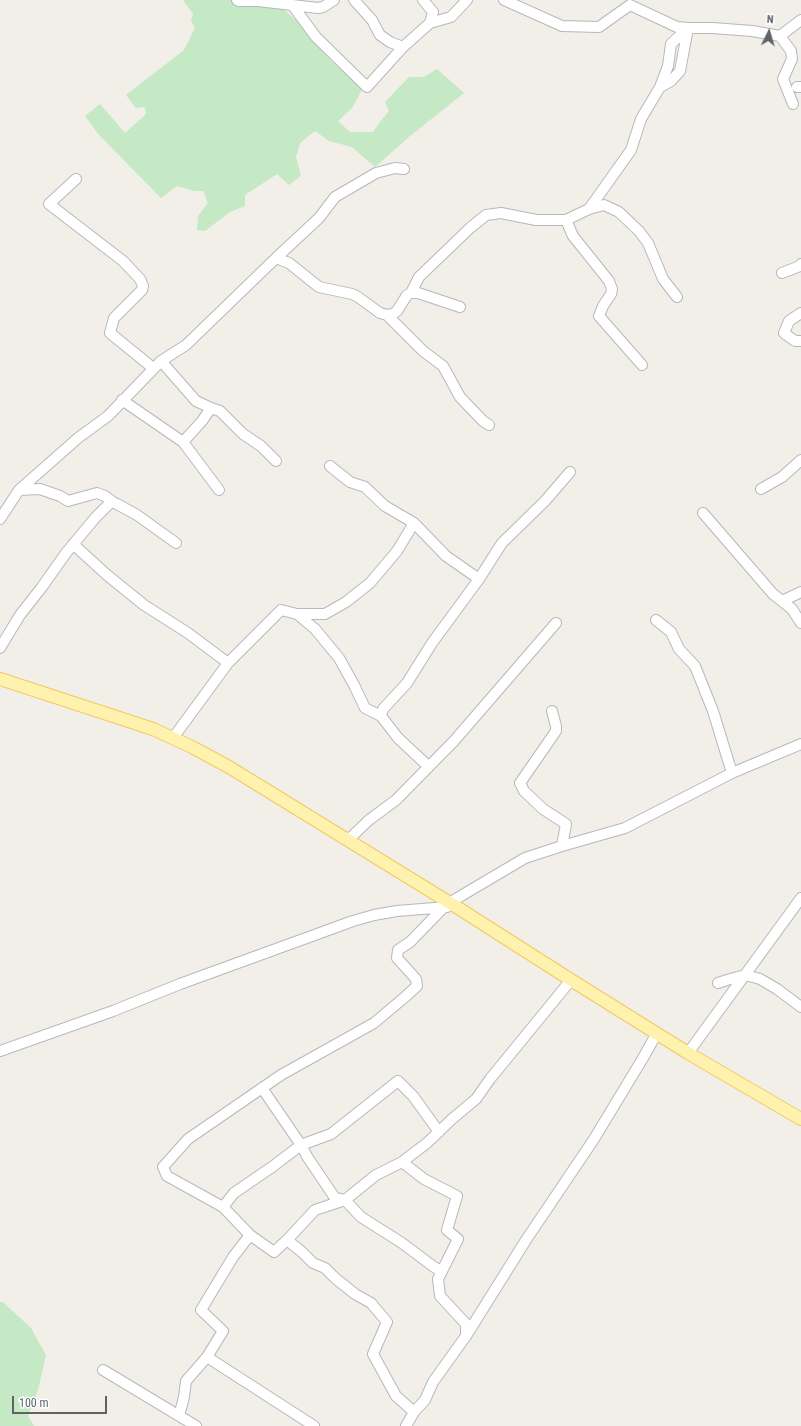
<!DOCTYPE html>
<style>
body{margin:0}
#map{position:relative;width:801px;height:1426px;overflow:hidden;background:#f1efe8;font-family:"Roboto Condensed",sans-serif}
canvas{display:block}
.north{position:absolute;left:749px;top:12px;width:40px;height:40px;-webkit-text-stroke:3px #fff;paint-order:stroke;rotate:5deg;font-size:11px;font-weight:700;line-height:16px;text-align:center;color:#5f6368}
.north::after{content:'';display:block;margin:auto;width:14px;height:18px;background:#5f6368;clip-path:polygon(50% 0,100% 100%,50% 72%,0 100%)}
.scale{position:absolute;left:12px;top:1396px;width:95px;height:18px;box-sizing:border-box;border:2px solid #5f6368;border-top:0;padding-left:5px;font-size:12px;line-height:14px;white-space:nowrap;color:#5f6368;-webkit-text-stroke:3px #fff;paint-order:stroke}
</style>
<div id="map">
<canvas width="801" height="1426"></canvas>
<div class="north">N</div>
<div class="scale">100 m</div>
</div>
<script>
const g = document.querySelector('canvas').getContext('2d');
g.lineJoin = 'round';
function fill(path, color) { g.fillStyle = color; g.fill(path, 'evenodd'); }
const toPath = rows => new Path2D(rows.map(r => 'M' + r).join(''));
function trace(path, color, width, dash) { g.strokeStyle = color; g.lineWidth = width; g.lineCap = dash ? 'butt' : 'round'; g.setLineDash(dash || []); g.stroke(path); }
fill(toPath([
 [183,0,234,0,282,8,298,22,331,61,363,88,352,108,338,121,350,132,373,132,380,122,389,111,385,102,409,77,424,77,437,69,464,93,410,136,375,167,352,147,329,141,315,131,300,143,296,157,301,176,289,185,277,174,245,195,245,206,230,212,205,231,197,230,198,216,208,203,203,191,194,191,177,186,161,198,99,135,85,116,100,104,125,133,146,114,145,107,136,108,126,95,184,50,195,28,191,21,193,14],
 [0,1302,3,1302,31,1328,46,1355,38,1390,28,1416,34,1426,0,1426]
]), '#c5e8c5');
const minor = toPath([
 [237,0,239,1,258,1,318,8,323,7,334,0],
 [354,0,372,20,380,35,390,42,403,47,430,23,451,17,467,0],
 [423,0,433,12,430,23],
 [504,0,562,26,599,27,630,5,677,27,688,28,680,71,671,81,660,87],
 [293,6,316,37,367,87,403,47],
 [780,36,801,20],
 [797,87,801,87],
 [76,179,49,204,123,261,140,279,143,286,142,290,114,318,110,333,153,368],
 [589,209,604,205,619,212,639,231,648,243,663,279,677,297],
 [566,220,573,236,609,281,612,289,611,294,603,306,599,316,642,365],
 [276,258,319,218,335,197,376,173,395,168,404,169],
 [782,273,800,266,801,264],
 [411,293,419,277,470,228,486,215,501,213,536,220,566,220,589,209,631,150,641,119,660,87,668,66,671,44,688,28,713,28,752,31,780,36,791,51,792,59,783,79,793,104],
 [801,313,789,321,784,333,795,341,801,341],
 [387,315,423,351,443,366,460,397,483,421,489,425],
 [161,361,196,401,211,408,202,421,183,442],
 [122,400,183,442,219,490],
 [211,408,220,411,243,434,261,446,276,461],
 [330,466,350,482,365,487,385,506,414,523,446,556,479,579],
 [761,489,782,477,801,460],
 [19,490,40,489,60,496,68,501,97,493,105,496,113,502],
 [703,513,773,594,792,609,801,623],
 [0,519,19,490,78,438,108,416,161,361,186,345,276,258,289,263,319,287,352,294,358,297,380,313,387,315,393,314,397,311,407,295,411,293,418,293,460,307],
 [73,544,107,575,144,605,188,633,228,663],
 [782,601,801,592],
 [297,614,315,629,339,658,354,685,365,708,381,716],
 [656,620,671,632,679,649,695,666,713,711,732,773],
 [0,648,20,615,42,587,66,553,95,518,111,502,117,504,137,515,176,543],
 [552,711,556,726,556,731,520,783,524,791,543,809,566,824,562,846],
 [173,738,228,663,281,610,297,614,325,614,346,602,370,583,397,551,414,523],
 [428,766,398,738,381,716,383,709,407,683,432,643,479,579,502,543,545,501,570,472],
 [348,840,369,820,396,800,454,741,556,623],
 [449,903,525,858,562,846,625,828,732,773,801,744],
 [718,983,727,980,745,975,760,979,777,989,801,1007],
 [0,1051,113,1011,180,984,353,921,374,915,397,911,447,907],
 [688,1053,801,898],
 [262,1088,301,1145,331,1134,398,1081,413,1096,439,1132],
 [402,1162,376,1175,345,1200,361,1217,402,1243,434,1267,442,1271],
 [345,1200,315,1210,287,1240,302,1252,313,1263,325,1268,335,1278,355,1294,371,1303,387,1322,373,1354,396,1396,414,1412],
 [223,1207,234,1193,272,1167,301,1145,308,1158,335,1198,345,1200],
 [287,1240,274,1252,250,1235,223,1207,167,1176,163,1167,188,1139,281,1075,374,1023,405,997,417,986,416,979,397,958,398,950,410,942,444,907],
 [466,1336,466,1324,440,1296,438,1279,458,1239,447,1230,457,1196,424,1179,402,1162,427,1143,452,1119,476,1099,490,1079,571,980],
 [207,1357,223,1331,201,1310,233,1257,250,1235],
 [103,1370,196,1426],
 [179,1416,184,1397,186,1381,207,1357,314,1426],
 [406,1426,414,1412,425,1400,433,1382,466,1336,526,1240,594,1139,643,1058,657,1033]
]);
const major = toPath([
 [0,679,153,729,192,747,229,767,455,906,571,980,688,1053,801,1119]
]);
trace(minor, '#b5b8bc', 12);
trace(major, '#f2c960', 14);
trace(minor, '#fff', 10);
trace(major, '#fff2af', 12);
</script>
